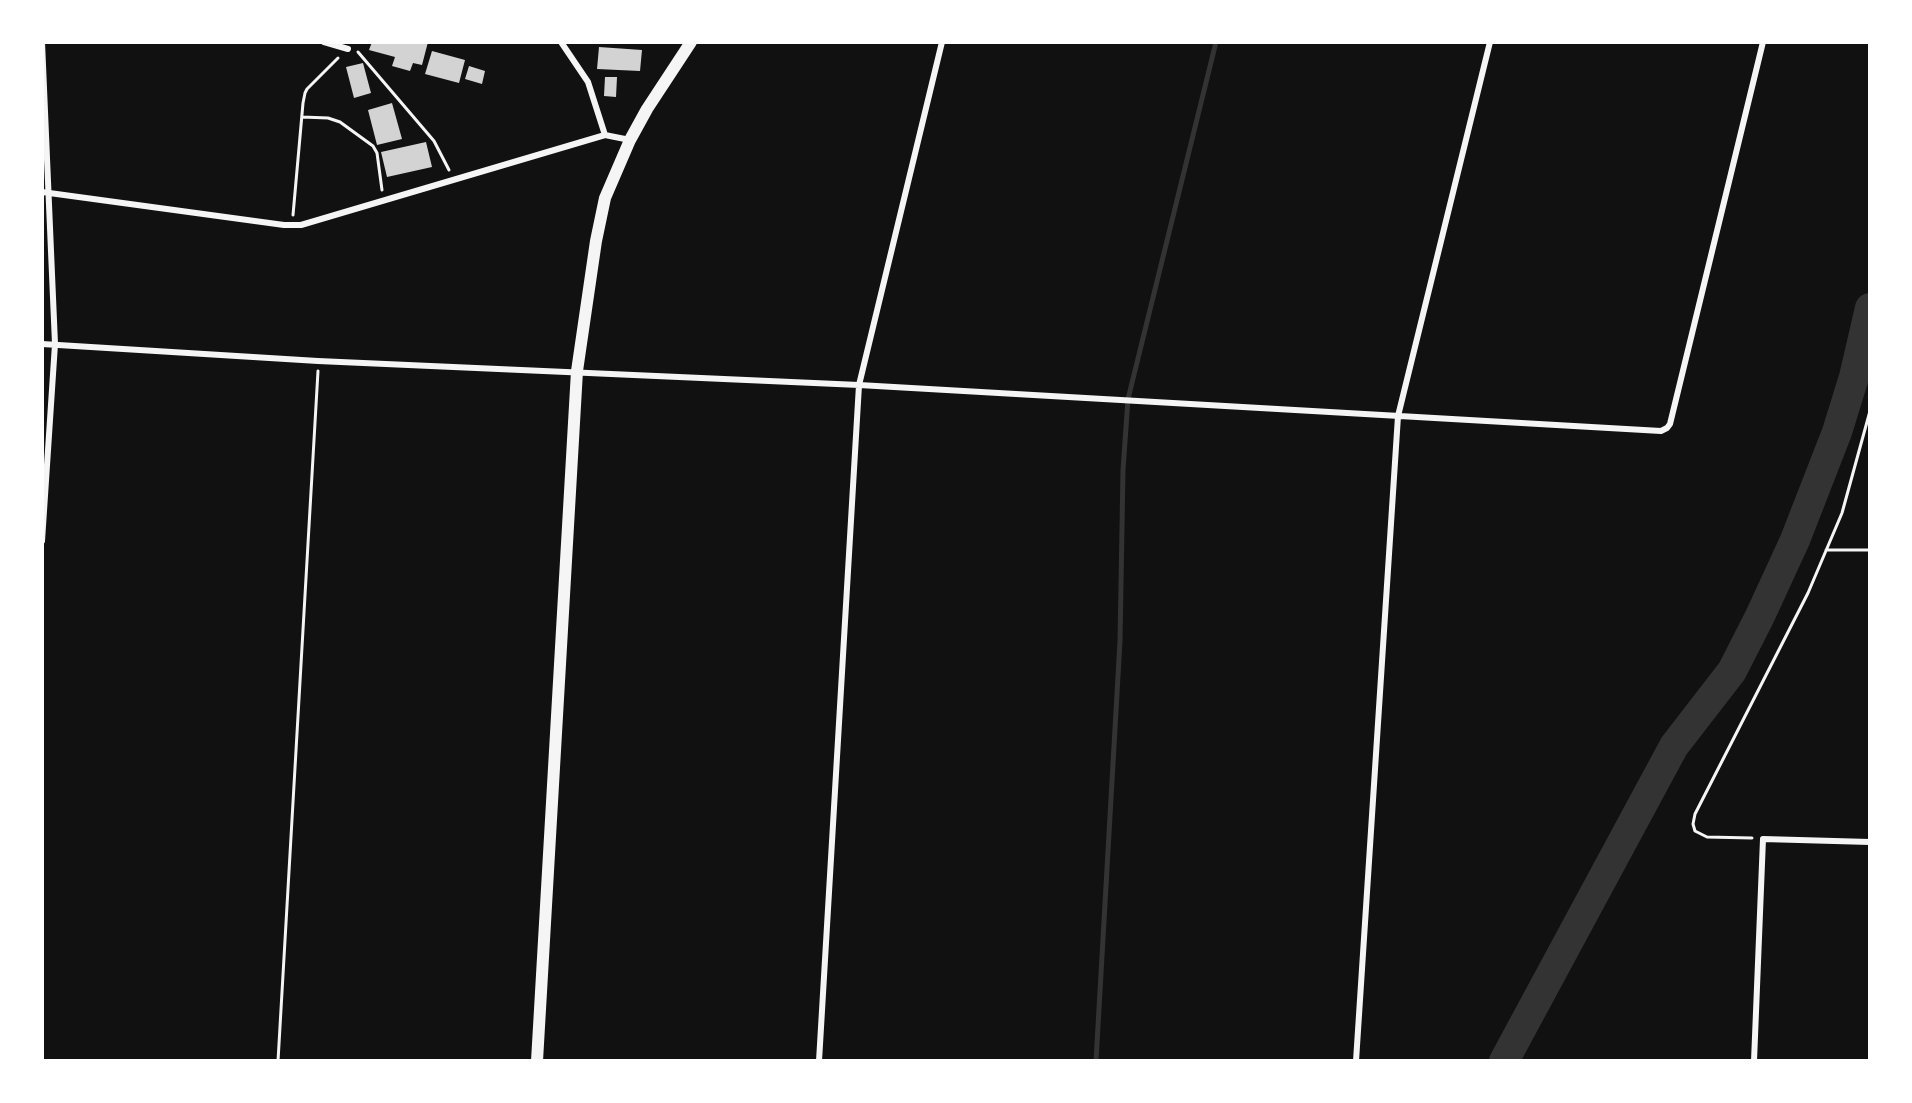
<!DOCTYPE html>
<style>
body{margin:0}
#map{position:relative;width:1912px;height:1103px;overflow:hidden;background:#111;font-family:Roboto,sans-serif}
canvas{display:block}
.frame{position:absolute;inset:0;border:44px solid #fff;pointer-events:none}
</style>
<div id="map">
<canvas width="1912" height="1103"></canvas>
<div class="frame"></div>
</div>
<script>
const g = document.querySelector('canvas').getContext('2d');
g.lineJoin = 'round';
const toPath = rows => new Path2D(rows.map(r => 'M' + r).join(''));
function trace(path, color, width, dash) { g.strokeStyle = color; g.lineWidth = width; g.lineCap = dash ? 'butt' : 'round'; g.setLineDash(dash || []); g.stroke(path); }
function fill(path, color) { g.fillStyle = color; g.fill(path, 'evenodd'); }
trace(toPath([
 [1096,1061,1120,641,1123,470,1128,399,1216,42]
]), '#333', 5);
trace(toPath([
 [1504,1061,1674,746,1732,671,1760,616,1795,540,1837,432,1854,377,1870,308]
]), '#333', 30);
fill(toPath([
 [372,42,428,42,422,65,413,63,410,71,392,66,395,57,369,50],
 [599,47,642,50,640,71,597,69],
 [432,51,465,60,459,83,425,74],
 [363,63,371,93,354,98,346,67],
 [469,66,485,71,482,84,465,79],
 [605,77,617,77,616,97,604,96],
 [392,103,402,139,377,145,368,110],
 [426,142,432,167,387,177,381,152]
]), '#d3d3d3');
trace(toPath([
 [358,52,434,141,449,170],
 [302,117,328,118,340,122,373,146,377,153,382,190],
 [293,215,303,103,305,93,307,89,338,58],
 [1826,550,1870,550],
 [1752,838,1707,837,1695,831,1693,824,1695,814,1808,593,1842,513,1870,411],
 [278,1061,318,371]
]), '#f5f5f5', 3);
trace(toPath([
 [324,42,348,49],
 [561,42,588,82,605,135],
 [42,192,284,225,301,225,605,135,630,140],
 [42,344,318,361,859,385,1661,431,1667,428,1670,424,1763,42],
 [42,541,55,344,42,42],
 [819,1061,859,385,942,42],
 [1356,1061,1398,416,1490,42],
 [1754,1061,1763,839,1870,842]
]), '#f5f5f5', 6);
trace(toPath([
 [537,1061,577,371,596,241,605,198,630,140,647,109,691,42]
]), '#f5f5f5', 12);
</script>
